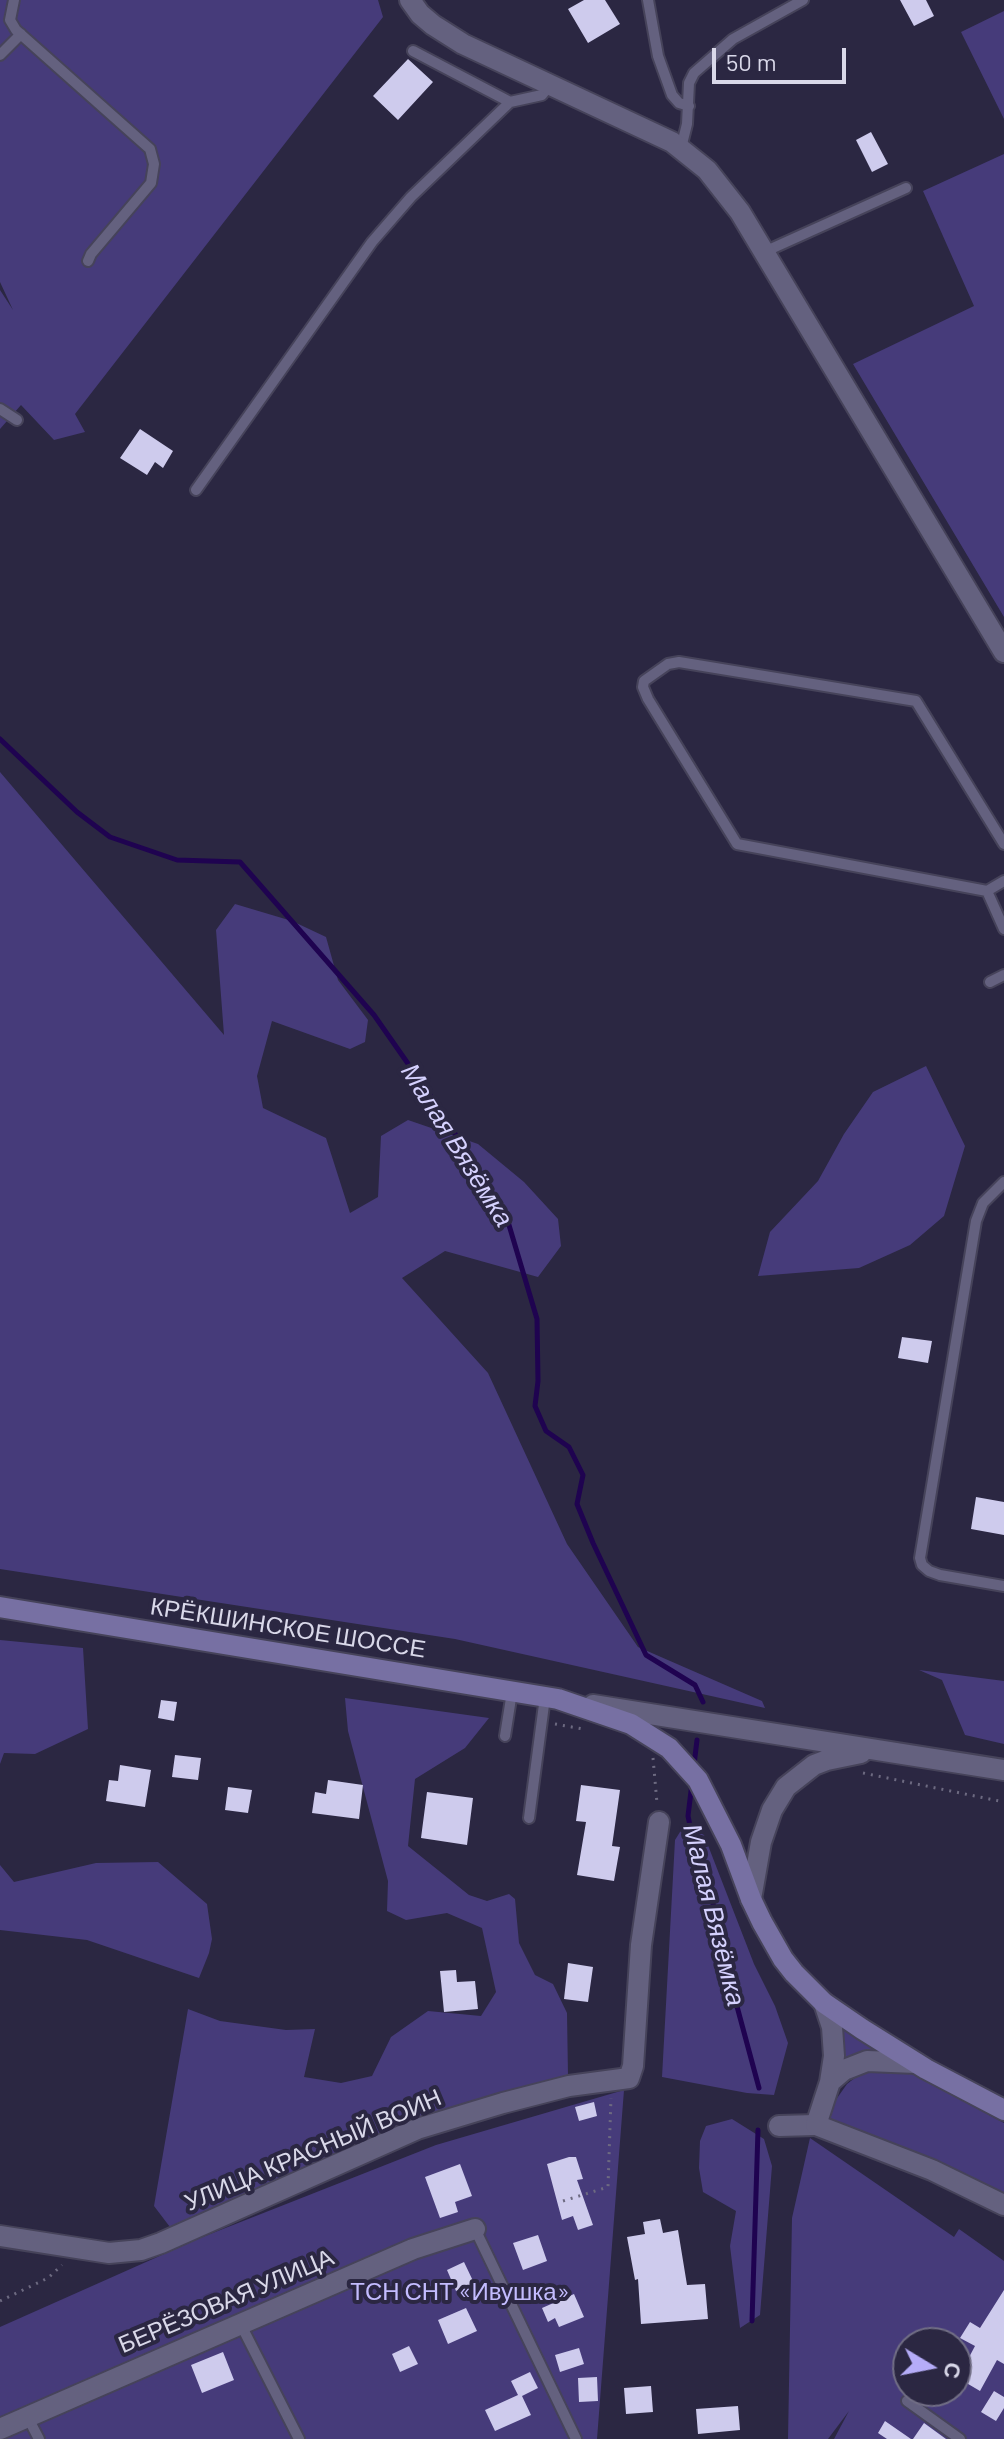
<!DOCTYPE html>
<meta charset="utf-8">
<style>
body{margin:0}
#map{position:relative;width:1004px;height:2439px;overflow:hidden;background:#2b2742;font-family:Barlow,sans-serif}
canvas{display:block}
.north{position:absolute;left:892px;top:2327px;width:80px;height:80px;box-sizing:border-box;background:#2b2742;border:2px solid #716e85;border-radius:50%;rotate:100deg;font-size:22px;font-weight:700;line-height:32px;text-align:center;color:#d9d8e9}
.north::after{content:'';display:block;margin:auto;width:28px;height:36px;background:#b5acf8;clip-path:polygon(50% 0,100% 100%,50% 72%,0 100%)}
.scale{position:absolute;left:712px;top:48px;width:134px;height:36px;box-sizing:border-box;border:4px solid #d9d8e9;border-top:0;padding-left:10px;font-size:24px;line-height:28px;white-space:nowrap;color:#d9d8e9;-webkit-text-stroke:6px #2b2742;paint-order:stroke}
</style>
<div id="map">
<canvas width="1004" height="2439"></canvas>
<div class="north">С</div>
<div class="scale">50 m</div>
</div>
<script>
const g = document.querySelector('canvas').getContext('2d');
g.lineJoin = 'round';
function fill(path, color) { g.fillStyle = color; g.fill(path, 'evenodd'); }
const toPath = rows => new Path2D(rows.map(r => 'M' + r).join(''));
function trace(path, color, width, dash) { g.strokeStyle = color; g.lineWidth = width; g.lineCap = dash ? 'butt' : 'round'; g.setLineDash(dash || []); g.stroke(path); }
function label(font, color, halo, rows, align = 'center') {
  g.font = font + ' Barlow,sans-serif'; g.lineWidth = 8; g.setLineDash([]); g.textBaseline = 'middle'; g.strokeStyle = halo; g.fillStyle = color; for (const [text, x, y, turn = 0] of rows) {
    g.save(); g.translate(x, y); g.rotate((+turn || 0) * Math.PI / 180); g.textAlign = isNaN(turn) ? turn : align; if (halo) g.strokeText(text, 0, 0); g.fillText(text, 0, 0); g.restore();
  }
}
fill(toPath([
 [0,0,378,0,383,17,75,414,85,432,54,440,21,405,0,429,0,290,13,310,0,282],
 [1004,11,1004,119,961,32],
 [1004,154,1004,617,853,364,974,306,923,191],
 [0,772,224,1035,216,930,235,904,292,921,326,937,338,980,368,1020,365,1042,350,1049,272,1021,257,1076,263,1108,326,1138,350,1213,378,1197,381,1136,408,1120,478,1144,524,1182,558,1219,561,1246,538,1277,445,1251,402,1278,488,1373,567,1544,638,1647,762,1701,765,1708,455,1639,0,1569],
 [926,1066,965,1146,944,1216,910,1245,859,1268,758,1276,770,1232,818,1181,844,1134,873,1092],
 [0,1640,83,1648,88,1729,35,1754,4,1753,0,1764],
 [919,1670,1004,1681,1004,1744,965,1735,942,1680],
 [345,1698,489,1718,465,1748,415,1779,408,1846,469,1895,487,1901,509,1894,515,1899,519,1943,535,1975,553,1984,567,2013,568,2076,462,2107,302,2168,173,2231,154,2206,188,2009,220,2021,286,2030,315,2029,304,2077,341,2083,372,2076,391,2037,428,2011,481,2016,496,1992,482,1928,447,1913,406,1920,387,1911,388,1881,348,1731],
 [685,1824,704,1835,754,1964,775,2006,788,2043,774,2095,747,2093,662,2077,675,1840],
 [158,1862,207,1904,212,1939,209,1953,199,1978,87,1940,0,1930,0,1865,14,1882,96,1863],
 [835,2021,896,2056,838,2069],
 [874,2070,906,2071,913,2074,1004,2123,1004,2199,824,2124,828,2111,847,2084,860,2074],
 [624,2090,597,2439,0,2439,0,2327,200,2238,436,2145],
 [732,2119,764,2139,772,2166,760,2315,740,2328,730,2246,736,2211,703,2192,699,2168,700,2141,706,2126],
 [810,2138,954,2237,959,2229,1004,2261,1004,2439,834,2439,849,2411,828,2439,788,2439,792,2218],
 [908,2343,956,2343,956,2391,908,2391]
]), '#463b7a');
trace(toPath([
 [0,739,77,812,110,837,177,860,240,862,374,1015,439,1108,506,1215,537,1319,538,1381,535,1406,546,1431,569,1447,583,1475,577,1504,593,1543,646,1655,695,1685,703,1702],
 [694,1765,697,1740],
 [692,1783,688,1816,697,1859,712,1900,722,1938,728,1973,759,2088],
 [752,2321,758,2130]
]), '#1f0350', 5);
fill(toPath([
 [584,0,605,0,620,24,588,43,568,9],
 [900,0,926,0,934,16,914,26],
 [408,59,433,82,398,120,373,96],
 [871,132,888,164,872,172,856,140],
 [140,429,173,451,163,468,155,462,147,475,120,458],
 [902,1337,932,1341,928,1363,898,1358],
 [976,1497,1004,1502,1004,1535,971,1529],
 [161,1700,177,1702,174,1721,158,1718],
 [175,1755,201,1758,198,1780,172,1777],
 [120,1765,151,1770,145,1807,106,1801,109,1780,118,1781],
 [328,1780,363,1785,359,1819,312,1813,315,1792,326,1794],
 [581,1785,620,1790,612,1846,620,1847,614,1881,577,1875,586,1822,576,1821],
 [228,1787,252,1790,248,1813,225,1810],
 [427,1792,473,1798,467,1845,421,1838],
 [568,1963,593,1967,588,2002,564,1999],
 [456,1970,457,1982,475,1981,478,2009,444,2012,440,1971],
 [594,2102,597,2116,579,2121,575,2107],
 [569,2157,576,2157,583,2179,577,2180,593,2225,578,2230,573,2216,562,2220,547,2164],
 [460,2164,472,2196,455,2202,458,2212,440,2218,425,2177],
 [660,2219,663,2233,678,2230,687,2285,705,2284,708,2319,641,2324,638,2279,635,2280,627,2237,645,2234,643,2222],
 [538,2235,547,2261,523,2270,513,2243],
 [464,2262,474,2283,456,2291,447,2270],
 [1004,2290,1004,2364,997,2360,980,2391,958,2378,975,2346,960,2338,970,2322,980,2328],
 [574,2294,584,2317,559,2327,555,2318,548,2322,542,2308],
 [466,2308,477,2331,448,2344,438,2320],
 [409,2346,418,2364,400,2372,392,2354],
 [579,2348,584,2364,560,2372,555,2355],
 [223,2352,234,2380,202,2393,191,2365],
 [530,2372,538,2388,522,2396,531,2415,495,2431,485,2410,518,2395,511,2381],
 [597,2377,598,2401,579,2402,578,2378],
 [651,2386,653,2412,626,2414,624,2388],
 [994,2391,1004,2397,1004,2408,996,2421,981,2412],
 [738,2406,740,2430,698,2434,696,2409],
 [885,2421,911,2439,887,2439,878,2433],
 [924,2423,946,2439,913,2439]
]), '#cecbed');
const service = toPath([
 [14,0,10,20,16,30,150,149,154,164,151,183,91,254,88,261],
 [648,0,658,56,672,95,679,103,689,106],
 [413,51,510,102],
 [0,55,21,34],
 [681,148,687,124,689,83,694,73,733,39,803,0],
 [764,252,906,188],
 [0,409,17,420],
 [196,490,372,242,411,197,510,102,542,95,550,85],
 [1004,844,916,701,679,662,668,664,644,681,643,687,648,699,737,844,987,891,1004,881],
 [987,891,1004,929],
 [990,982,1004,975],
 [1004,1182,983,1203,976,1221,920,1558,922,1565,929,1571,940,1575,1004,1586],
 [505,1736,512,1692],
 [529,1818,545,1697],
 [475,2229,576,2439],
 [240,2323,299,2439],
 [907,2401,960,2439],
 [27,2416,39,2439]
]);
const minor = toPath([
 [779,2126,816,2125],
 [0,2236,109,2253,141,2250,161,2243,417,2129,503,2103,569,2086,629,2078,633,2066,641,1945,659,1822],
 [0,2429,413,2249,475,2229]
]);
const tertiary = toPath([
 [410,0,420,14,433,25,463,44,672,142,707,170,740,212,1004,652],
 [593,1705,1004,1770],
 [751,1899,761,1842,772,1810,786,1787,814,1765,827,1760,861,1753],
 [824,2003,832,2027,834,2056,830,2082,816,2125,932,2170,1004,2205],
 [830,2082,844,2070,867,2061,916,2063]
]);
const secondary = toPath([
 [0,1607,558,1699,631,1724,669,1748,698,1780,731,1845,751,1899,762,1922,783,1959,794,1973,824,2003,862,2029,926,2069,1004,2110]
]);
trace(service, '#46435a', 14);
trace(minor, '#46435a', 24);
trace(tertiary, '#46435a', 24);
trace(secondary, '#46435a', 24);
trace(toPath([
 [555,1724,583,1729],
 [653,1758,657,1803],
 [863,1773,1004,1802],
 [563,2201,608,2187,611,2098],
 [0,2301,48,2278,62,2265]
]), '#6d6a81', 3, [2, 6]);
trace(service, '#64617f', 10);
trace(minor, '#64617f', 20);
trace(tertiary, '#64617f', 20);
trace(secondary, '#7770a3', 20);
label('24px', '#d9d8e9', '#2b2742', [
 ["КРЁКШИНСКОЕ ШОССЕ",288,1628,9],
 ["УЛИЦА КРАСНЫЙ ВОИН",313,2150,-23],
 ["БЕРЁЗОВАЯ УЛИЦА",226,2301,-23]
]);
label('24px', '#c3bcfe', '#2b2742', [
 ["ТСН СНТ «Ивушка»",460,2292]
]);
label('italic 26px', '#d5d1fe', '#2b2742', [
 ["Малая Вязёмка",457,1145,58],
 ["Малая Вязёмка",714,1915,76]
]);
</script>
